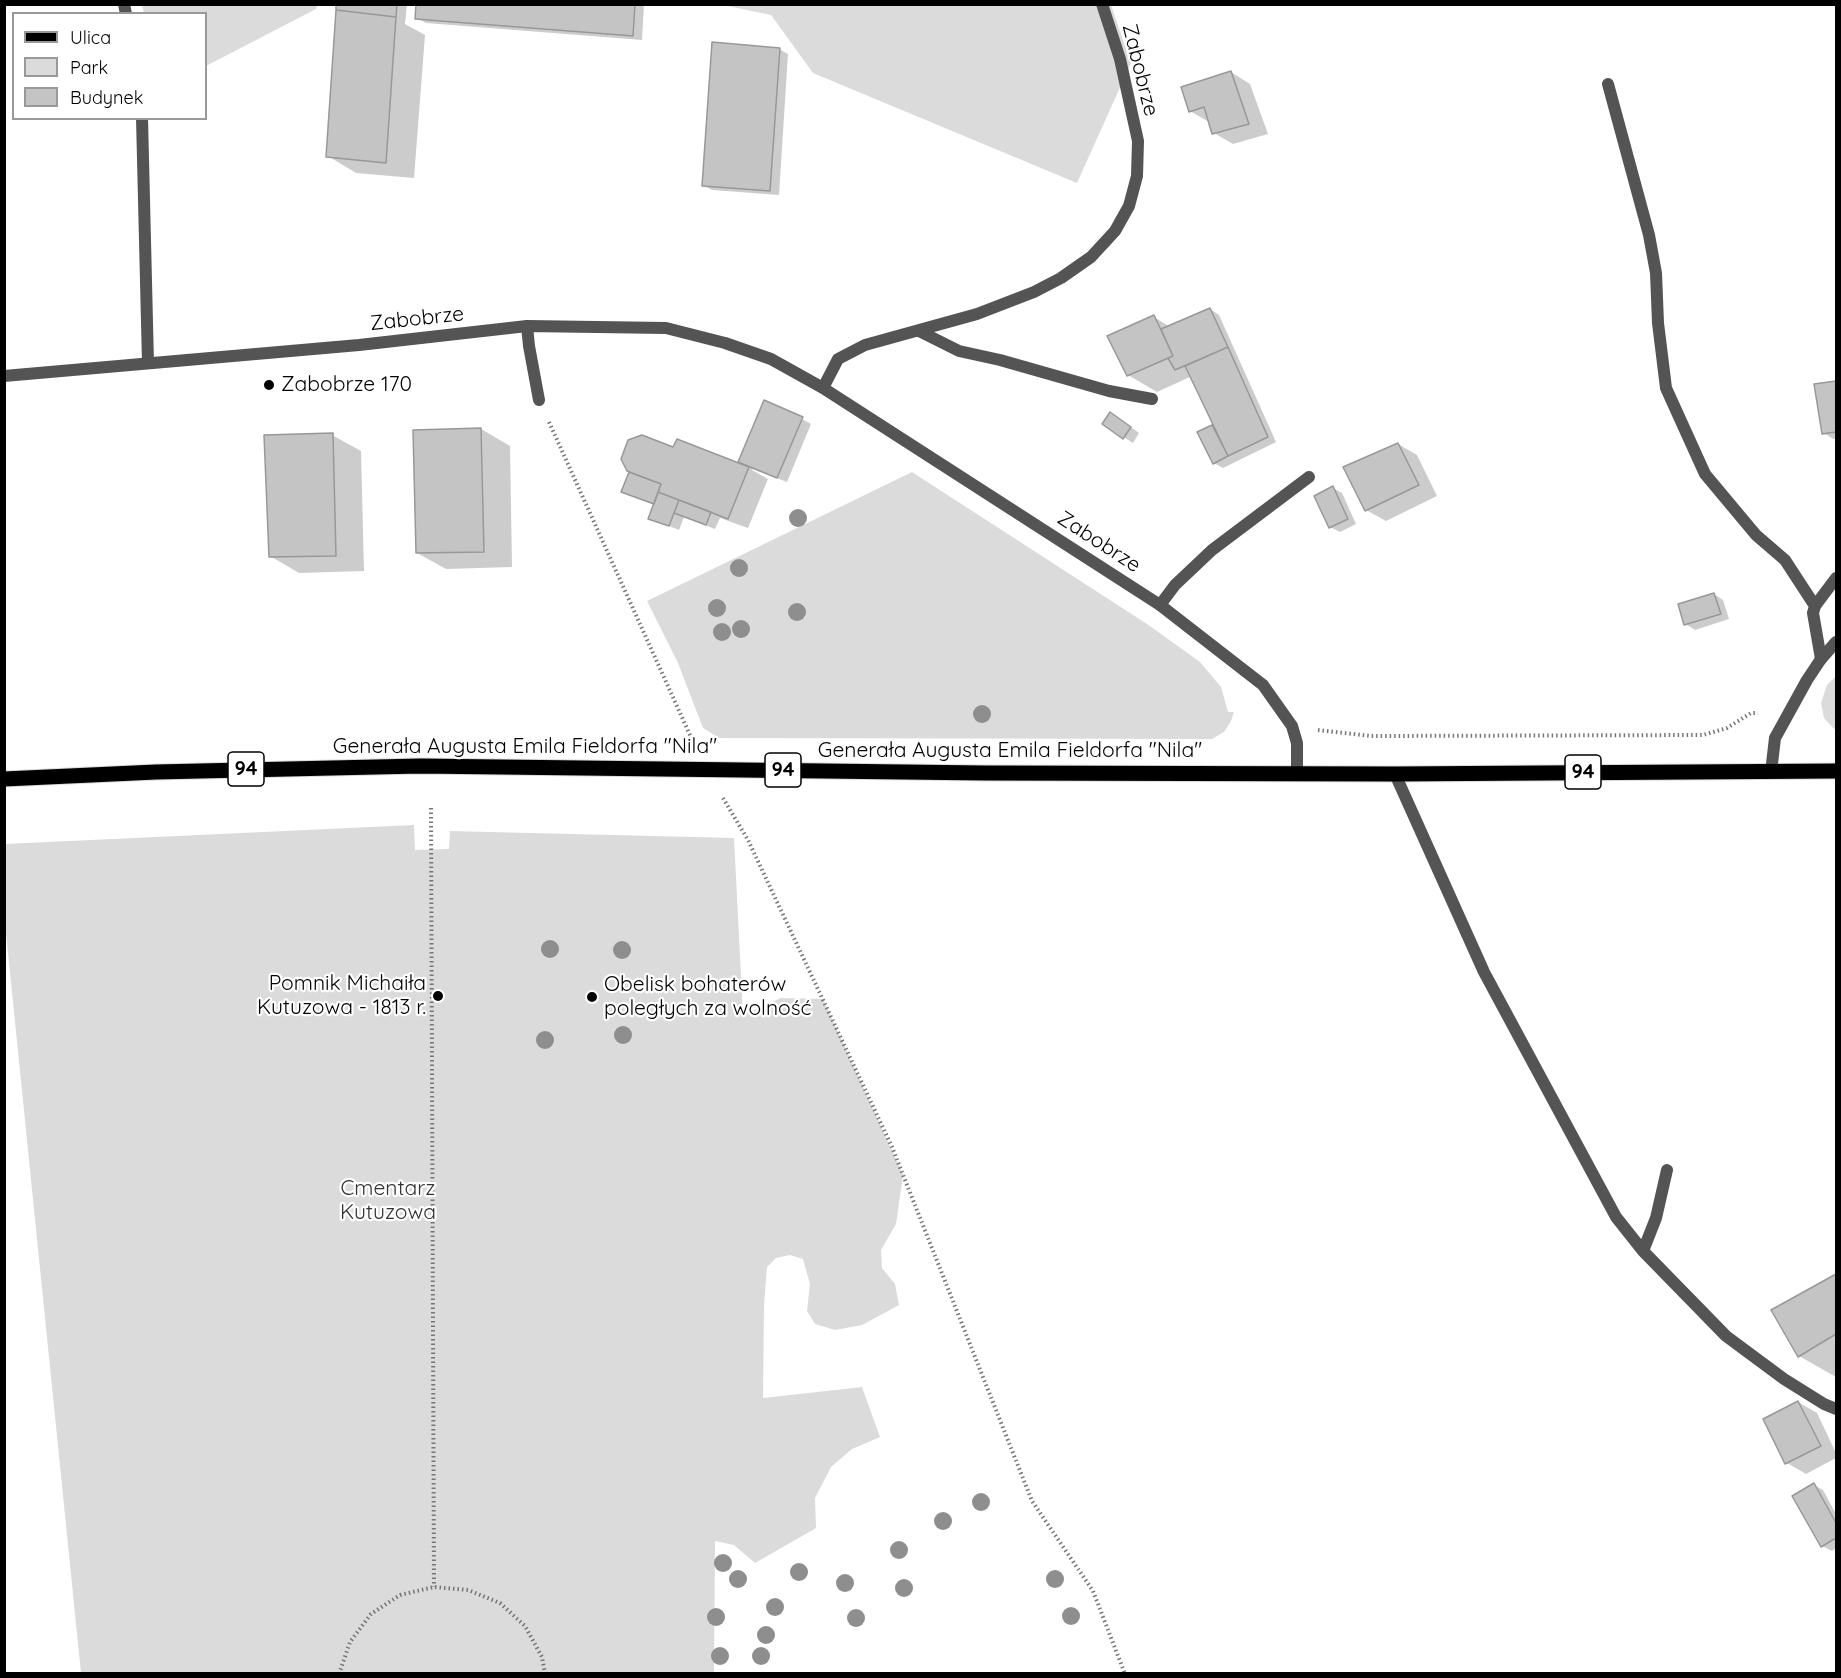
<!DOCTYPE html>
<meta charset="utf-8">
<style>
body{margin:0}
#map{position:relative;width:1841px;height:1678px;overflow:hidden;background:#fff;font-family:Quicksand,sans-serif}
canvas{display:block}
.frame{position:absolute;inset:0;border:6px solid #000;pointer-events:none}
.legend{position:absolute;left:12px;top:12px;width:195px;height:108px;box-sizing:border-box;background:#fff;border:2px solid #999;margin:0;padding:8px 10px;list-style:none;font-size:18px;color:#000}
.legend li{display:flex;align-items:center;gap:12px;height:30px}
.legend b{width:30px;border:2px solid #999}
</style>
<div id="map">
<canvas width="1841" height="1678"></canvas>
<div class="frame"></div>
<ul class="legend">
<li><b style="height:8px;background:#000"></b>Ulica</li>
<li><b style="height:16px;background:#dbdbdb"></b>Park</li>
<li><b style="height:16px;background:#c4c4c4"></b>Budynek</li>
</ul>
</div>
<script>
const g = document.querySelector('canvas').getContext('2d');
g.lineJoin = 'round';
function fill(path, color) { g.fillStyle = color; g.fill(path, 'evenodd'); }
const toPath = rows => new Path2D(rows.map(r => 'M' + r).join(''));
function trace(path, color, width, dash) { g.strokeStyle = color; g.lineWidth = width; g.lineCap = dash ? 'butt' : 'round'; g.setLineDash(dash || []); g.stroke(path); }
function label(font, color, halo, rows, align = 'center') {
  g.font = font + ' Quicksand,sans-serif'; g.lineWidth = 4.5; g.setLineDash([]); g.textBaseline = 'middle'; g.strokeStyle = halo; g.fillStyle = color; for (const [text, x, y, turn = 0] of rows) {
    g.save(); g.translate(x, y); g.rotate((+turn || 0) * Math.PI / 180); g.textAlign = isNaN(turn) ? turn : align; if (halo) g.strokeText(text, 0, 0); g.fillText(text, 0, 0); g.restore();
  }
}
fill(toPath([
 [142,5,317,4,317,5,316,9,206,66,206,14,144,13],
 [723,5,1111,5,1131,63,1077,183,813,73,771,15],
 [912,472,1147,624,1200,662,1221,687,1228,712,1234,712,1231,721,1224,732,1212,739,719,738,703,728,678,663,647,601],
 [1836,676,1836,731,1824,718,1821,703,1827,685],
 [414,825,415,850,449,849,450,831,734,838,743,1015,781,998,823,999,903,1175,896,1224,881,1250,882,1268,895,1284,899,1305,862,1325,835,1330,815,1324,807,1311,810,1284,803,1259,790,1255,776,1258,767,1267,764,1305,763,1398,862,1387,880,1437,852,1449,831,1467,815,1498,816,1528,755,1563,734,1545,715,1541,714,1673,81,1673,5,923,5,844]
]), '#dbdbdb');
fill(toPath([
 [338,4,407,4,405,24,425,35,414,178,356,173,328,156],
 [418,4,644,4,642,40,426,23,417,18],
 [779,49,788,54,779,195,712,190,703,185],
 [1231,72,1250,84,1268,134,1233,144,1214,133,1209,122,1190,111],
 [1210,309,1219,315,1276,442,1223,468,1214,463,1199,433,1214,426,1192,376,1157,392,1128,375,1154,317,1170,327],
 [1836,383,1836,438,1833,439,1824,433,1816,386],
 [802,419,811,424,787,482,753,469,752,470,768,479,748,528,720,518,715,529,684,517,679,530,650,518,655,505,623,491,631,471,674,449,745,467,746,465,739,462],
 [643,475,669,485,668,488,643,478],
 [1120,419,1139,433,1133,443,1124,437],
 [481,429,510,446,512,567,446,569,417,553],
 [332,435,361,451,364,571,299,573,270,556],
 [1398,444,1417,455,1437,496,1386,521,1366,510,1345,468],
 [1333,488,1342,493,1356,524,1340,532,1330,527],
 [1714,594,1723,600,1729,619,1695,630,1686,624],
 [1836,1276,1836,1377,1799,1356,1773,1311],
 [1798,1402,1817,1413,1836,1453,1836,1458,1806,1474,1787,1463],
 [1814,1485,1823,1490,1836,1514,1836,1548,1832,1551,1822,1546]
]), '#0003');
const building = toPath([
 [336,4,397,4,396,17,336,10,336,4],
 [416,4,635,4,633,36,415,19,416,4],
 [336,10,396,17,386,163,326,157,336,10],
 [712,42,780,48,770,191,702,186,712,42],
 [1231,71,1249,124,1212,134,1204,107,1189,112,1181,87,1231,71],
 [1210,308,1228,347,1175,370,1168,358,1173,356,1161,329,1210,308],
 [1154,315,1173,356,1127,376,1107,336,1154,315],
 [1228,347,1268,437,1228,456,1185,366,1228,347],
 [1836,381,1836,432,1822,434,1814,384,1836,381],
 [764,400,803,417,777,478,738,462,764,400],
 [1110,412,1131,427,1123,439,1102,424,1110,412],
 [1212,425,1228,456,1213,464,1197,432,1212,425],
 [481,428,484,552,416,553,413,430,481,428],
 [333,433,336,556,269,557,264,435,333,433],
 [642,435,673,447,677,439,749,467,728,519,658,492,661,484,627,471,621,459,628,440,642,435],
 [1398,443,1419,485,1365,511,1343,467,1398,443],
 [629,472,661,484,654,504,621,492,629,472],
 [1333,486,1348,519,1329,528,1314,496,1333,486],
 [658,492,679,500,669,526,648,519,658,492],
 [679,500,711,512,706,525,674,513,679,500],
 [1714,593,1721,614,1684,625,1678,604,1714,593],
 [1836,1274,1836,1334,1798,1357,1771,1310,1836,1274],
 [1798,1401,1821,1446,1785,1464,1763,1419,1798,1401],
 [1814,1483,1836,1523,1836,1538,1821,1547,1792,1496,1814,1483]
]);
fill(building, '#c4c4c4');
trace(building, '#989898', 1.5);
const primary = toPath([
 [4,779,156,772,420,766,985,773,1395,774,1836,771]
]);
trace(primary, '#dbdbdb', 17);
trace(toPath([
 [549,422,694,744],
 [1318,730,1371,736,1703,735,1727,728,1751,713,1758,713],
 [723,798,748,840,892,1147,1032,1501,1093,1591,1125,1674],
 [431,808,434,1587],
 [339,1674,350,1642,371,1614,400,1595,434,1587,468,1590,500,1603,525,1626,542,1657,545,1674]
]), '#767676', 4, [1.5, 3]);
trace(toPath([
 [124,4,126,14],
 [1608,84,1649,235,1656,273,1658,323,1666,388,1705,474,1756,535,1785,560,1815,606,1813,613,1821,659],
 [142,118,148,363],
 [527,326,529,346,539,400],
 [919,331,959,351,1000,360,1109,391,1152,399],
 [1160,605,1175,585,1212,550,1309,477],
 [1815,606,1836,578],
 [1395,774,1484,972,1616,1217,1643,1251,1726,1336,1784,1379,1824,1404,1836,1409],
 [1643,1251,1656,1218,1667,1170]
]), '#545454', 12);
trace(toPath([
 [4,376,359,345,527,326,666,328,725,343,771,359,823,388,1160,605,1263,685,1292,726,1297,743,1297,773],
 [823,388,838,359,865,345,977,314,1034,292,1061,278,1091,257,1115,231,1129,206,1137,176,1138,141,1120,59,1102,4],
 [1771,772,1775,738,1807,680,1821,659,1836,642]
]), '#545454', 12);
trace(primary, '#000', 15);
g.fillStyle = '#8e8e8e';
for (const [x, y] of [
 [798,518],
 [739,568],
 [717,608],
 [797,612],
 [741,629],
 [722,632],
 [982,714],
 [550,949],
 [622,950],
 [623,1035],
 [545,1040],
 [981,1502],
 [943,1521],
 [899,1550],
 [723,1563],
 [799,1572],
 [738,1579],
 [1055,1579],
 [845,1583],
 [904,1588],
 [775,1607],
 [1071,1616],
 [716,1617],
 [856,1618],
 [766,1635],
 [720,1656],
 [761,1656]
]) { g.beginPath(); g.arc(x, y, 9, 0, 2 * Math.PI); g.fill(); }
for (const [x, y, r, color] of [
 [269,385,6,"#000"],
 [438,996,6,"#000"],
 [592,997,6,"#000"]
]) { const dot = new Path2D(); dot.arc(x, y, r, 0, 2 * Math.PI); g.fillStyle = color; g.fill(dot); trace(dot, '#fff', 2); }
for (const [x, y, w] of [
 [246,769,36],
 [783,770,36],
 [1583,772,36]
]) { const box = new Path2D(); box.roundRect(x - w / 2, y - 17, w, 34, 4.5); g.fillStyle = '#fff'; g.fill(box); trace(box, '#000', 1.5); }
label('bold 20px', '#000', null, [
 ["94",246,769],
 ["94",783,770],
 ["94",1583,772]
]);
label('21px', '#000', '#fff', [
 ["Zabobrze",1140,70,76],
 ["Zabobrze",417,319,-6],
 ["Zabobrze",1099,542,33],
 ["Generała Augusta Emila Fieldorfa \"Nila\"",525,747],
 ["Generała Augusta Emila Fieldorfa \"Nila\"",1010,751]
]);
label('21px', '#000', '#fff', [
 ["Zabobrze 170",281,385],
 ["Pomnik Michaiła",426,984,"right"],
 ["Kutuzowa - 1813 r.",426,1008,"right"],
 ["Obelisk bohaterów",604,985],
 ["poległych za wolność",604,1009]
], 'left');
label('21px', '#323232', '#fff', [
 ["Cmentarz",388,1189],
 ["Kutuzowa",388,1213]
]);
</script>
